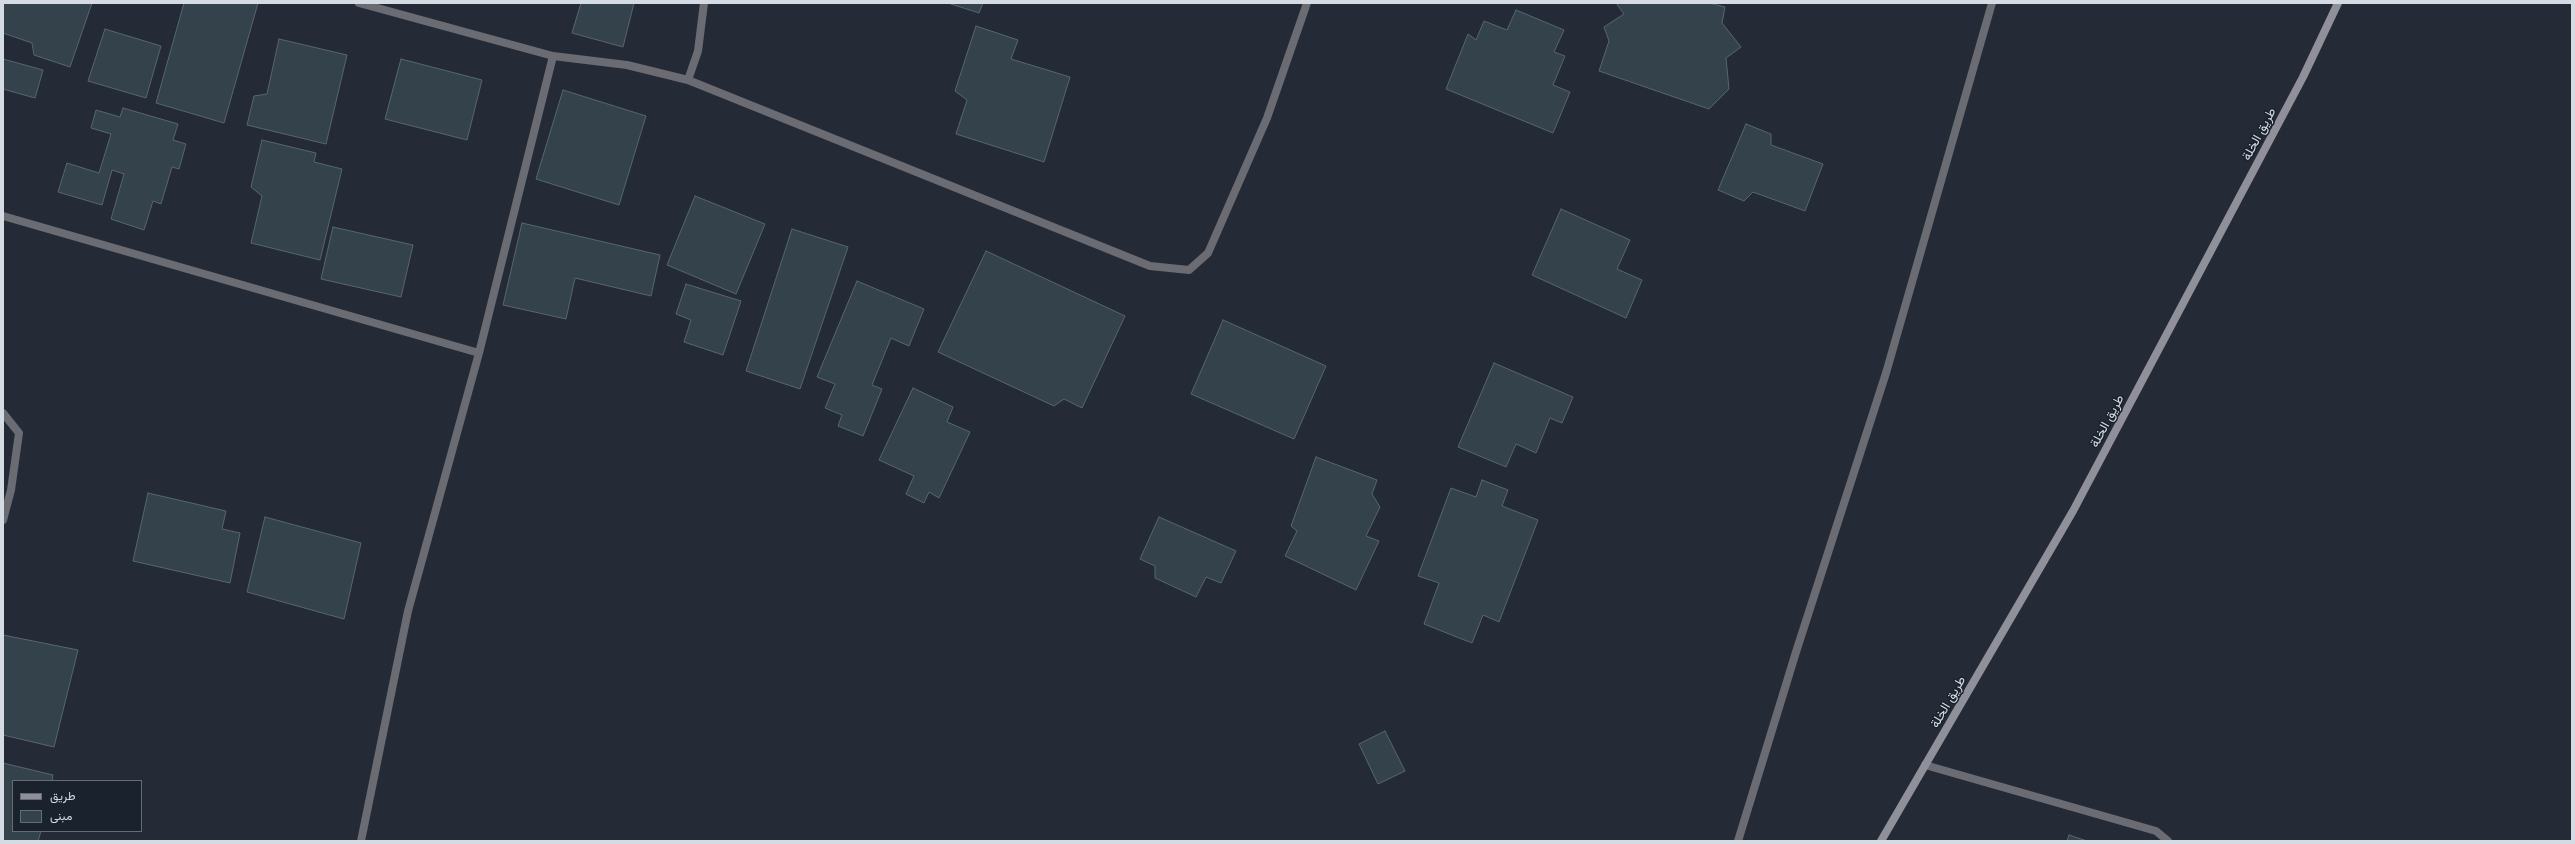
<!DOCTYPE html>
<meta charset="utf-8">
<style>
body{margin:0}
#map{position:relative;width:2575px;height:844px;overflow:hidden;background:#242b37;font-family:"Playfair Display",Vazirmatn,serif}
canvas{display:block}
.frame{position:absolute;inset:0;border:4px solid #d5dbe2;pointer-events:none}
.legend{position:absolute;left:12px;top:780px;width:130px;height:52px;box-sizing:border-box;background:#1a222d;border:1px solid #656c75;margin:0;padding:5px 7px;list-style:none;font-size:12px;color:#d5dbe2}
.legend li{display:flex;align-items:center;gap:8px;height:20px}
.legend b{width:20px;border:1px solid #656c75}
</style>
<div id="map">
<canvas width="2575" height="844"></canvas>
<div class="frame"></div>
<ul class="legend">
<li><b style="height:5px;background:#90909b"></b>طريق</li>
<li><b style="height:11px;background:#34434b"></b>مبنى</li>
</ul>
</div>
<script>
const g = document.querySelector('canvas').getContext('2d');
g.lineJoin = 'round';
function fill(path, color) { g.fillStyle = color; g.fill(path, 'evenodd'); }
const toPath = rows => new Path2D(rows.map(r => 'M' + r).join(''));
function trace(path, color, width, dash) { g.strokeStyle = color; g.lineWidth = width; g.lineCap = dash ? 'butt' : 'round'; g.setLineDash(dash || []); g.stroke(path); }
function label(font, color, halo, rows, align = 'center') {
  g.font = font + ' "Playfair Display",Vazirmatn,serif'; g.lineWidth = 3; g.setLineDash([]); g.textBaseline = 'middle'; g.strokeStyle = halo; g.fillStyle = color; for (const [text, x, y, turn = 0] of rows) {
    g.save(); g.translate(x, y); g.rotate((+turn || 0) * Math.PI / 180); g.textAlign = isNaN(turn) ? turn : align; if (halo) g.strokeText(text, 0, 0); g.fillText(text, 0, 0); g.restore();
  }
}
const building = toPath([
 [3,3,92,3,70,67,34,55,32,43,3,33,3,3],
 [184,3,258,3,224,123,156,103,184,3],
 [581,3,634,3,623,47,572,33,581,3],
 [948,3,983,3,979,13,948,3],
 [1616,3,1709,3,1725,7,1722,23,1741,47,1726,58,1729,89,1709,109,1599,71,1609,41,1604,27,1624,14,1616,3],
 [1516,10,1564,30,1554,52,1565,56,1553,85,1570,92,1553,133,1446,89,1468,34,1476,40,1484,21,1507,30,1516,10],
 [976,26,1018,40,1011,59,1070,77,1044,162,956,134,967,100,955,91,976,26],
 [105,29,161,46,146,98,88,81,105,29],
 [279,39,347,55,326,144,247,125,254,96,267,94,279,39],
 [3,59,43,70,35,98,3,89,3,59],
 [401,59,482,80,467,140,385,119,401,59],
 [563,90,646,116,619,205,536,179,563,90],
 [123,108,178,124,173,140,186,144,179,169,172,167,161,204,153,201,144,230,111,219,124,174,112,170,102,205,58,192,67,163,99,173,111,134,91,128,96,110,120,117,123,108],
 [1746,124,1771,134,1771,145,1823,164,1805,211,1753,192,1744,201,1718,190,1746,124],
 [262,140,316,153,314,162,342,169,320,260,251,243,262,196,251,187,262,140],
 [695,196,765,224,736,294,667,265,695,196],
 [1561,209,1630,240,1617,269,1642,280,1626,318,1532,275,1561,209],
 [522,223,660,255,651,296,575,278,566,319,503,305,522,223],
 [333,227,413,245,401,297,321,279,333,227],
 [792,229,848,247,800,389,746,371,792,229],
 [986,251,1125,316,1082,408,1064,399,1054,406,938,352,986,251],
 [857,281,924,309,909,346,891,338,872,385,882,389,863,436,838,426,842,415,825,408,835,384,817,377,857,281],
 [686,284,741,301,723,355,684,342,691,320,676,314,686,284],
 [1223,320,1326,366,1294,439,1191,394,1223,320],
 [1494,363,1573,397,1562,423,1550,418,1536,453,1516,444,1506,467,1458,447,1494,363],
 [913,388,953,407,947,422,970,432,939,498,929,492,924,503,906,494,914,476,879,460,913,388],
 [1316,457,1377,480,1372,494,1380,507,1366,536,1379,541,1356,590,1285,556,1297,531,1291,526,1316,457],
 [1482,480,1508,490,1502,506,1538,520,1499,622,1483,615,1472,643,1424,624,1439,583,1418,576,1451,488,1476,497,1482,480],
 [148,493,226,511,222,529,240,533,230,583,133,561,148,493],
 [265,517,361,543,344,619,247,592,265,517],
 [1159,517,1236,551,1221,583,1206,577,1196,597,1155,578,1155,566,1140,559,1159,517],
 [3,635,78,650,54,747,3,735,3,635],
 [1385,731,1405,771,1378,784,1359,744,1385,731],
 [3,763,53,775,52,781,13,781,13,831,41,831,38,841,3,841,3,763],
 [2069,835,2087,841,2067,841,2069,835]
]);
fill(building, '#34434b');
trace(building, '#56666f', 1);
trace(toPath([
 [359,3,553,56,627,65,688,80,698,51,704,3],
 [688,80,1150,266,1189,270,1208,253,1267,118,1307,3],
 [3,216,479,353],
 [3,413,19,433,11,490,3,520],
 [1925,765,2156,831,2168,841],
 [361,841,408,611,479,353,553,56],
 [1738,841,1796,652,1886,373,1992,3]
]), '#6b6c73', 8);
trace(toPath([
 [1881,841,2073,511,2303,77,2338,3]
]), '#90909b', 8);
label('13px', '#d5dbe2', '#1a222d', [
 ["طريق الخلة",2259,134,-62],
 ["طريق الخلة",2107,421,-62],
 ["طريق الخلة",1948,702,-60]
]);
</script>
